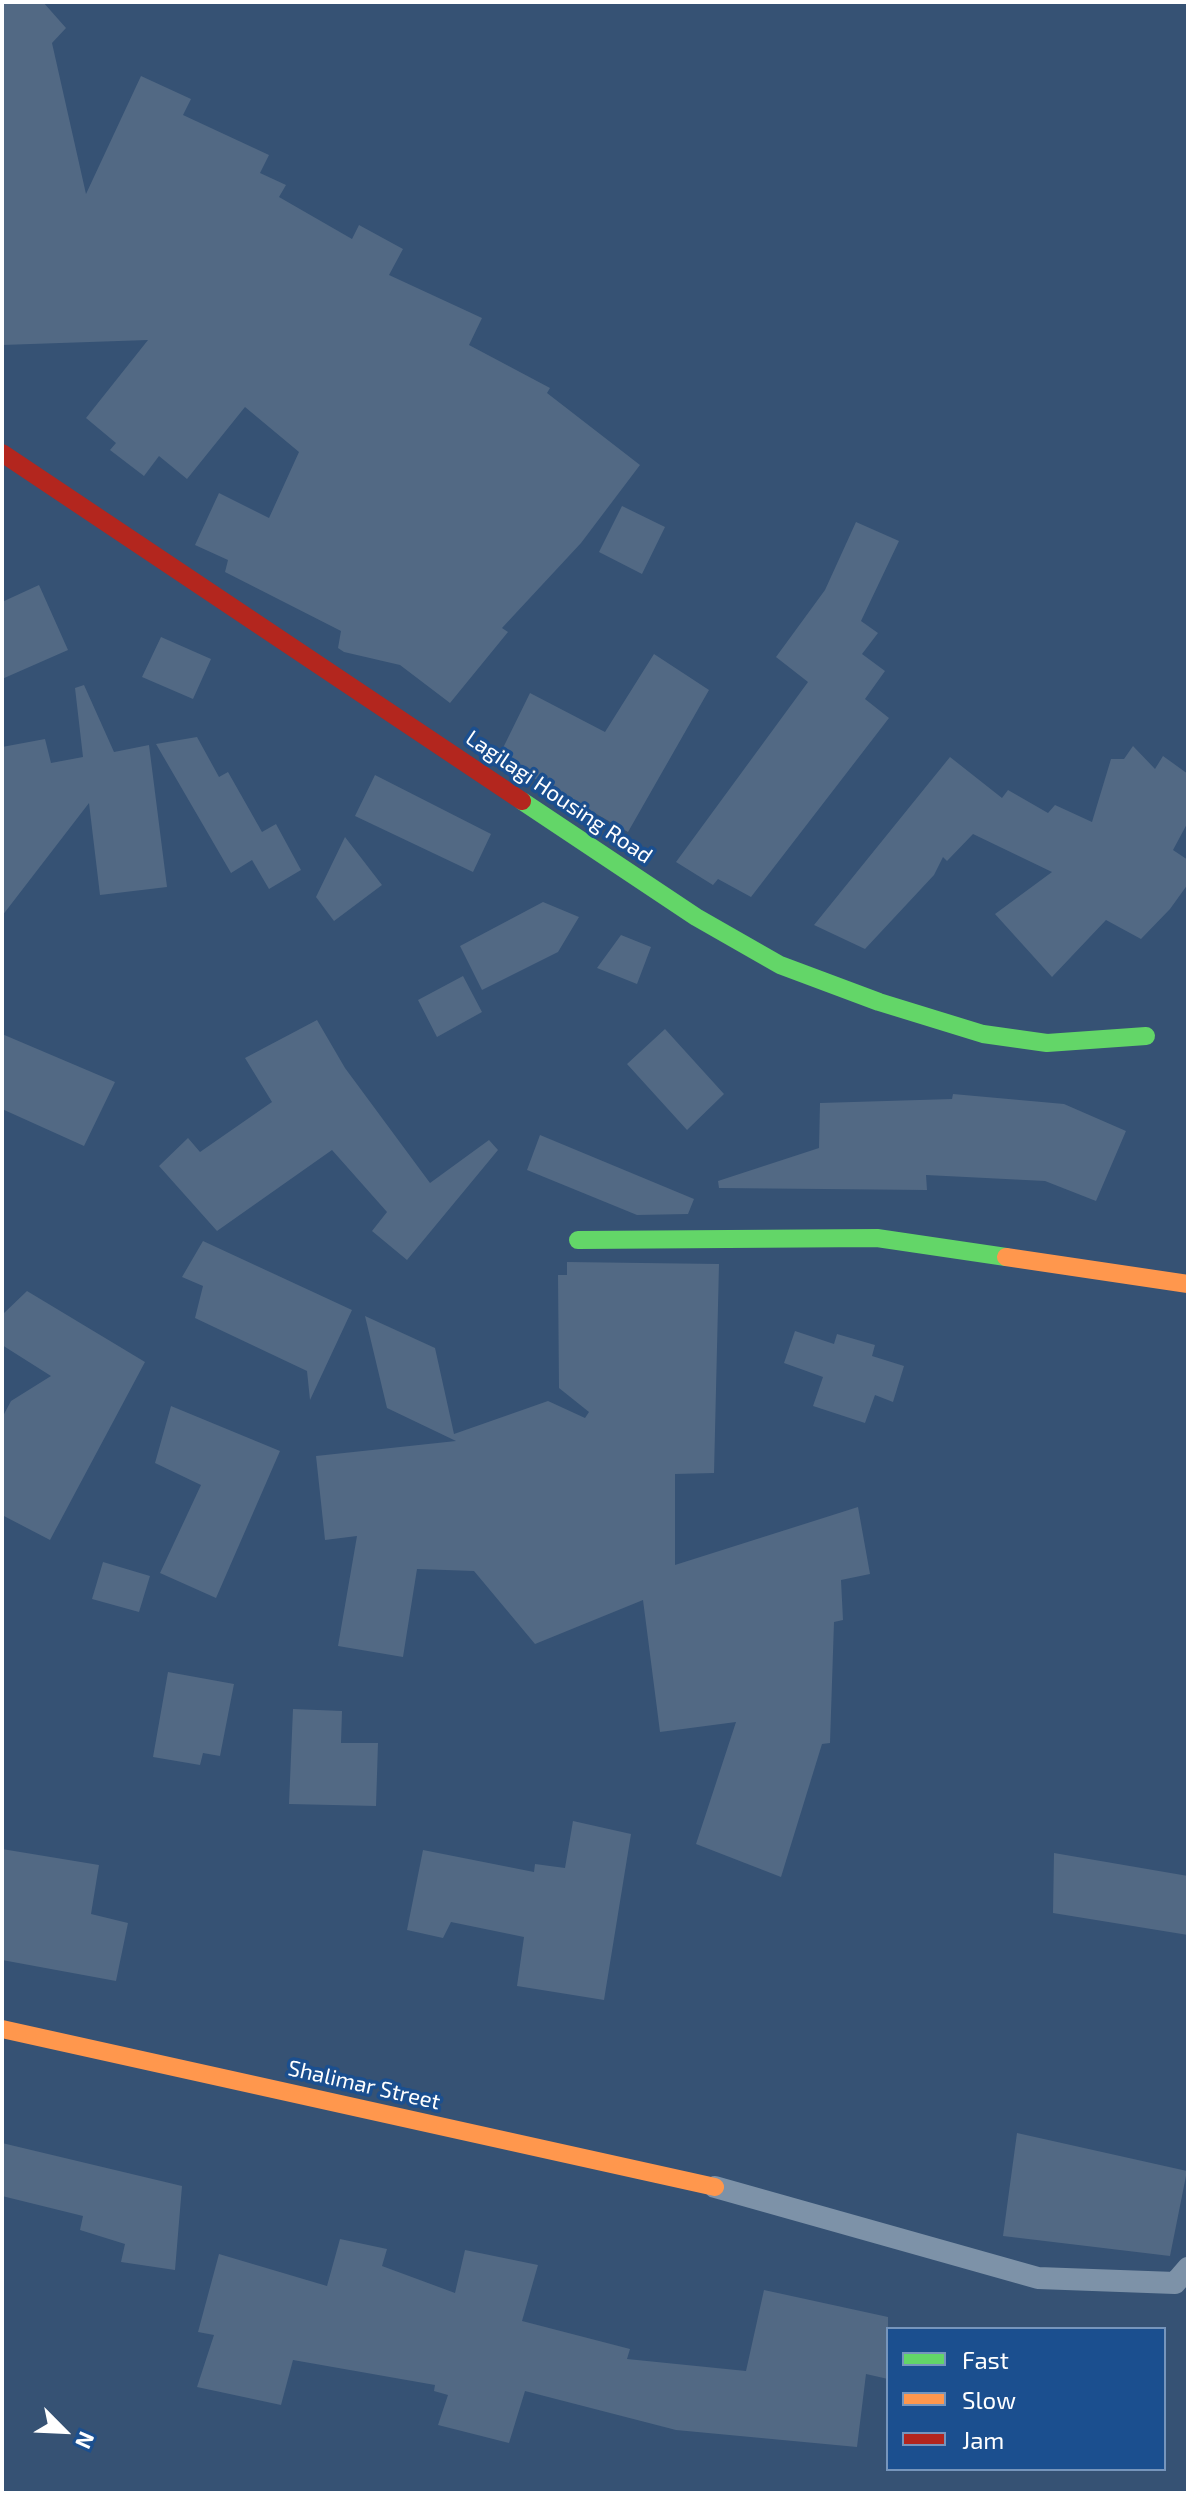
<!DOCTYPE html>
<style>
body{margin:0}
#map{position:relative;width:1190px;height:2495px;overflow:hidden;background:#365274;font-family:"Exo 2",sans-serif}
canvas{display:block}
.frame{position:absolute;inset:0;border:4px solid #fff;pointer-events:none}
.legend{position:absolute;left:886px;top:2327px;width:280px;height:144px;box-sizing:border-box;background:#1b4f8f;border:2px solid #7695bc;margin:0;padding:10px 14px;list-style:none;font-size:24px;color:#fff}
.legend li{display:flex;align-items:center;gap:16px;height:40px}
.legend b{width:40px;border:2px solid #7695bc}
.north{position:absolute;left:24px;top:2391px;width:80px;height:80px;-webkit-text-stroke:6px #1b4f8f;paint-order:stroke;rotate:114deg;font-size:22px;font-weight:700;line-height:32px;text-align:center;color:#fff}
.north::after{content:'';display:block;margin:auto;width:28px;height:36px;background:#fff;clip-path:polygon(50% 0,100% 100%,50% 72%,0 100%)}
</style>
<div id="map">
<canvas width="1190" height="2495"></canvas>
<div class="frame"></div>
<ul class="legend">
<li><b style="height:10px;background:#63d668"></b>Fast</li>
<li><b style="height:10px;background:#ff974d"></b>Slow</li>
<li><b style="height:10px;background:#b3261e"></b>Jam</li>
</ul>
<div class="north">N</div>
</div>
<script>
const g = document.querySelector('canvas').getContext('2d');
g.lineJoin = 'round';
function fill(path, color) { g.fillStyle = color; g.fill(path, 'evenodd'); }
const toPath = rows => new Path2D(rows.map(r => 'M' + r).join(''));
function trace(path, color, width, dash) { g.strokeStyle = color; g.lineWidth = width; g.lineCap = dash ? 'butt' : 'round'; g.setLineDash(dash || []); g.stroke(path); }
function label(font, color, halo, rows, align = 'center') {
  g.font = font + ' "Exo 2",sans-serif'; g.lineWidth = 7; g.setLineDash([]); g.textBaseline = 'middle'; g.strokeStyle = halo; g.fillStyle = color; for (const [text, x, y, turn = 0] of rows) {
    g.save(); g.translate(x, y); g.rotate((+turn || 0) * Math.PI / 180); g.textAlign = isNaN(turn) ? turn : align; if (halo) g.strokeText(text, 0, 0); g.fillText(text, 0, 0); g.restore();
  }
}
fill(toPath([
 [2,2,43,2,66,28,52,43,86,194,141,76,191,99,183,115,269,155,260,173,286,185,279,197,352,239,359,225,403,249,389,275,482,318,469,345,550,388,547,393,640,465,581,543,502,628,508,632,450,703,400,665,344,652,338,648,341,631,225,572,228,560,195,545,219,493,269,518,299,452,245,407,187,479,159,456,144,476,110,450,116,443,86,418,148,340,2,345],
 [622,506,665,527,642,574,599,552],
 [856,522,899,541,861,621,878,633,862,654,885,671,865,699,889,718,751,897,718,879,713,885,676,862,808,682,776,657,825,590],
 [39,585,68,650,2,679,2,602],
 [161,637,211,659,193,699,142,677],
 [654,654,709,690,628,832,521,771,511,762,512,758,501,752,530,693,605,732],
 [84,685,114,752,149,745,167,887,100,895,89,803,2,916,2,747,45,739,51,763,83,757,75,688],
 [197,737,219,777,228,772,262,832,276,824,301,870,269,889,252,860,231,873,156,744],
 [1133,746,1155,769,1163,756,1188,774,1188,822,1173,850,1188,860,1188,884,1170,909,1141,939,1106,920,1052,977,995,914,1052,872,973,834,947,861,943,857,934,875,865,949,814,925,950,757,1002,798,1008,790,1048,813,1055,805,1092,822,1111,759,1124,759],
 [375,775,491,834,473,872,355,816],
 [345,837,382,885,334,921,316,897],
 [543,902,579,917,558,952,482,990,460,946],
 [621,935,651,947,637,984,597,968],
 [463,976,482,1012,437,1037,418,1000],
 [317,1020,345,1068,430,1183,489,1140,498,1150,407,1260,372,1231,387,1212,332,1150,217,1231,159,1166,188,1138,200,1152,272,1102,245,1058],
 [665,1029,724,1094,687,1130,627,1064],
 [2,1034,115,1082,84,1146,2,1109],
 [953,1094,1064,1104,1126,1131,1096,1201,1045,1181,926,1175,927,1190,719,1188,718,1181,819,1148,820,1103,952,1099],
 [540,1135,694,1199,688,1214,637,1215,527,1170],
 [203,1241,352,1310,310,1400,307,1371,195,1318,203,1286,182,1277],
 [567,1262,719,1264,714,1473,675,1474,675,1565,858,1507,870,1574,841,1580,843,1620,834,1622,830,1743,822,1744,781,1877,696,1844,736,1722,660,1732,643,1600,535,1644,474,1571,417,1569,403,1657,338,1646,357,1536,325,1540,316,1456,456,1441,387,1408,365,1316,435,1348,454,1434,548,1401,585,1418,589,1412,559,1388,558,1275,567,1275],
 [27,1291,145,1362,50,1540,2,1515,2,1418,11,1401,51,1376,2,1345,2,1315],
 [795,1331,834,1344,837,1334,875,1345,872,1356,904,1366,893,1402,875,1395,865,1423,813,1406,823,1377,784,1363],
 [171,1406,280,1451,216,1598,160,1573,201,1485,155,1463],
 [103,1562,150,1576,139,1612,92,1599],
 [168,1672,234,1684,220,1756,203,1753,200,1765,153,1757],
 [293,1709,342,1711,341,1743,378,1743,376,1806,289,1804],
 [573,1821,631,1834,604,2000,517,1986,524,1937,451,1922,443,1938,407,1930,423,1850,534,1872,535,1864,565,1868],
 [2,1849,99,1865,91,1914,128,1923,116,1981,2,1960],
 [1054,1853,1188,1876,1188,1935,1053,1913],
 [1017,2133,1187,2171,1170,2256,1003,2236],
 [2,2143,182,2186,175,2270,121,2262,125,2244,80,2230,83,2216,2,2196],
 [340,2239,387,2249,382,2266,455,2293,465,2250,538,2265,522,2321,630,2349,627,2359,746,2371,764,2290,888,2317,888,2379,866,2374,857,2447,676,2430,525,2391,509,2443,438,2425,448,2395,434,2391,435,2385,293,2360,281,2405,197,2387,214,2335,198,2332,219,2254,327,2286]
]), '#526984');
trace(toPath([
 [715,2187,1038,2278,1175,2283,1188,2268]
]), '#7d92a8', 22);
trace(toPath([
 [522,801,696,917,780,965,879,1002,983,1034,1047,1043,1146,1036],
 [578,1240,877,1238,1006,1257]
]), '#63d668', 18);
trace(toPath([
 [1006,1257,1188,1284],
 [2,2029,715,2187]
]), '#ff974d', 18);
trace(toPath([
 [2,453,522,801]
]), '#b3261e', 18);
label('22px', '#fff', '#1b4f8f', [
 ["Lagilagi Housing Road",559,797,34],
 ["Shalimar Street",364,2085,13]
]);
</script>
